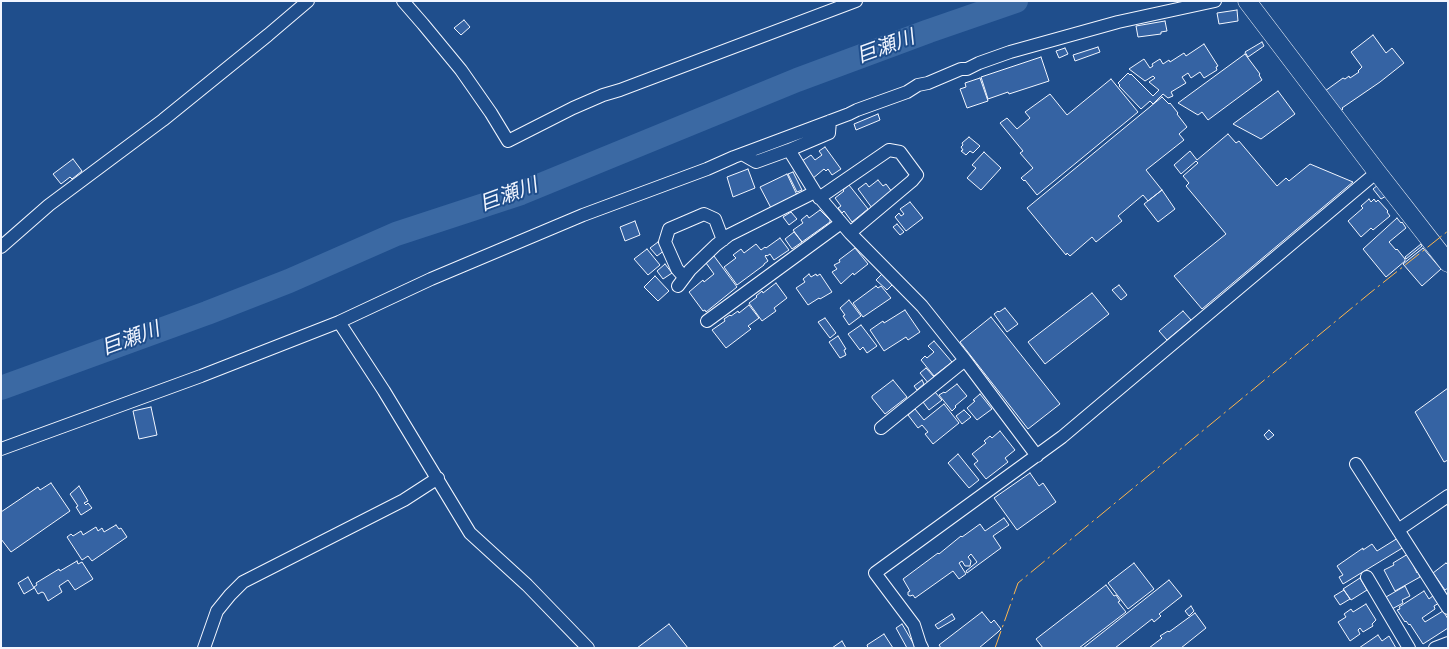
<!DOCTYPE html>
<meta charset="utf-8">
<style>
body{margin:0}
#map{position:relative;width:1449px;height:649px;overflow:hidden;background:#1f4e8c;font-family:Jost,sans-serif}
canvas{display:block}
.frame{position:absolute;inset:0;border:2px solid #f2f6ff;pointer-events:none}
</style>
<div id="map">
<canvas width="1449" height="649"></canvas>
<div class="frame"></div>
</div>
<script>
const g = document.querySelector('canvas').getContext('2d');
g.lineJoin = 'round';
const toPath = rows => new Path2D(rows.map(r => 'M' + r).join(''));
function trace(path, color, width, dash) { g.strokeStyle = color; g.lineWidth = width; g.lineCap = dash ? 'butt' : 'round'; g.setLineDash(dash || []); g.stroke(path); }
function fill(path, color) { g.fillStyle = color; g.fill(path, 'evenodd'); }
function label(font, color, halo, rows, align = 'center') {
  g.font = font + ' Jost,"Noto Sans JP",sans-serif'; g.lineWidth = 4; g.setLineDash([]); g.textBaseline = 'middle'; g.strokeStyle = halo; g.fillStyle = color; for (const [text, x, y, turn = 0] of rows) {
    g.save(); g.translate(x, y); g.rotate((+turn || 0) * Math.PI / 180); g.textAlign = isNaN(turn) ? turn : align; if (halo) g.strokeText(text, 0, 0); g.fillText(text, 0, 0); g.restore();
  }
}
trace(toPath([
 [1,388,207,313,289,281,396,234,521,193,797,80,929,31,1016,1]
]), '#3b69a3', 24);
const building = toPath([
 [1237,10,1238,21,1219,24,1217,13,1237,10],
 [464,20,470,27,461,35,454,28,464,20],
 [1165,21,1167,31,1161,32,1161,34,1138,37,1136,26,1165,21],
 [1373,35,1386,53,1392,48,1404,63,1380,82,1342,108,1343,109,1339,112,1325,91,1343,78,1345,79,1349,76,1350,78,1359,72,1358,71,1362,67,1351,52,1373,35],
 [1262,42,1264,46,1248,57,1245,52,1262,42],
 [1204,44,1218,66,1216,67,1217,70,1204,78,1200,72,1191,78,1188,73,1182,77,1186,83,1171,92,1173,96,1168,98,1163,94,1153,104,1150,101,1141,109,1119,86,1120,85,1118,83,1128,73,1130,75,1131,74,1153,96,1159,90,1149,82,1155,78,1153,76,1145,81,1129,69,1144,59,1150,68,1153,66,1152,64,1160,59,1163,64,1169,60,1170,62,1184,53,1186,56,1204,44],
 [1098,47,1100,52,1075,61,1073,55,1098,47],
 [1065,48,1068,54,1059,58,1056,51,1065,48],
 [1245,54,1260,74,1259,75,1262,80,1208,120,1202,112,1198,115,1178,103,1245,54],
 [1041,57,1049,81,1009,94,1008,92,988,99,981,77,1041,57],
 [980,78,988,101,967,108,960,89,966,87,965,83,980,78],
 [1111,79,1138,112,1037,195,1025,180,1024,181,1021,178,1033,168,1020,153,1023,151,1000,123,1007,118,1017,129,1030,118,1025,112,1050,94,1067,115,1111,79],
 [1278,91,1295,114,1261,139,1233,124,1278,91],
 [1162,97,1169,104,1170,103,1178,113,1177,114,1187,127,1179,134,1184,140,1146,170,1162,190,1148,201,1143,195,1118,216,1122,221,1096,242,1092,237,1070,256,1067,253,1066,255,1027,208,1162,97],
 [878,114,880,120,856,130,854,124,878,114],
 [1228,134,1236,143,1239,141,1277,186,1286,178,1289,181,1310,164,1353,182,1202,309,1174,276,1226,234,1186,186,1189,183,1183,176,1198,163,1196,161,1181,174,1174,165,1190,151,1197,160,1228,134],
 [969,137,980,146,973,153,970,151,966,155,961,151,963,150,961,147,963,145,962,143,969,137],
 [825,147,841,169,832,175,828,169,826,171,824,169,812,179,802,161,811,155,815,160,822,155,819,151,825,147],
 [984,152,1001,168,981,190,967,178,976,168,972,165,984,152],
 [73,159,82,171,72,179,70,177,61,184,53,174,73,159],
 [748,169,755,188,733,197,727,177,748,169],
 [793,172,802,190,797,192,788,174,793,172],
 [787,174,797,195,771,208,760,187,787,174],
 [878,180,883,186,886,184,892,192,872,208,858,189,866,183,869,187,878,180],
 [849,185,868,209,852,222,844,211,842,213,838,208,841,206,835,198,844,191,843,190,849,185],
 [1378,185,1386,196,1381,199,1373,189,1378,185],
 [1162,190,1175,209,1158,222,1144,204,1162,190],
 [1369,199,1371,202,1374,199,1376,202,1378,200,1388,211,1387,212,1390,216,1373,230,1371,228,1361,237,1348,221,1363,208,1361,206,1369,199],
 [910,202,923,218,906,231,895,217,899,213,901,216,904,214,900,209,910,202],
 [820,210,830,220,830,222,802,242,793,230,803,223,801,220,807,215,809,218,820,210],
 [791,212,797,219,789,225,783,217,791,212],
 [1397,218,1401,223,1402,222,1406,228,1389,242,1396,250,1397,249,1405,259,1405,261,1386,277,1363,249,1397,218],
 [635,221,640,235,625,241,620,227,635,221],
 [897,224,904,232,900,235,893,227,897,224],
 [794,232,802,242,792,249,785,239,794,232],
 [780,238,789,250,774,260,770,254,767,256,766,255,765,256,768,261,764,264,764,265,737,285,724,267,736,258,733,255,741,249,744,253,756,244,761,250,765,247,766,248,780,238],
 [658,242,665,250,657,256,650,248,658,242],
 [1421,244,1422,246,1406,259,1405,257,1421,244],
 [855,248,868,264,854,275,853,273,841,284,832,272,837,269,834,265,840,262,839,260,855,248],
 [1423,248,1441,269,1422,286,1403,264,1423,248],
 [647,249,660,265,648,275,634,259,647,249],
 [714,256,737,287,706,312,705,310,703,311,689,292,703,280,704,282,714,274,706,263,714,256],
 [665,264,672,273,663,279,657,271,665,264],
 [809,274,811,277,816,274,817,276,820,274,832,292,820,299,819,298,808,305,796,288,805,282,803,279,809,274],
 [882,274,893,284,887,290,876,280,882,274],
 [655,276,669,291,658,301,644,287,655,276],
 [776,283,787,298,774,308,776,311,762,321,749,303,757,297,756,296,762,291,763,293,776,283],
 [1119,285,1127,295,1121,300,1112,290,1119,285],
 [876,286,878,288,881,286,891,298,863,317,853,303,876,286],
 [1092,293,1109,314,1045,364,1028,342,1092,293],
 [849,300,861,316,849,325,843,316,845,315,840,308,849,300],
 [749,305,759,318,748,326,751,329,726,348,712,330,725,321,724,319,730,315,731,316,738,311,739,313,749,305],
 [1005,308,1018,324,1007,332,994,314,998,311,999,312,1005,308],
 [905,310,920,332,908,340,906,337,884,351,870,330,883,321,884,323,905,310],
 [1183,311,1191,320,1167,340,1159,331,1183,311],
 [991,317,1060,404,1028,429,960,342,991,317],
 [825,318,836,333,830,338,818,322,825,318],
 [861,325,877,346,867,353,863,347,860,350,848,334,861,325],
 [838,336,846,349,844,350,846,355,840,358,829,342,838,336],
 [934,341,952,362,934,376,921,360,925,356,927,358,934,352,928,346,934,341],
 [926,368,935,378,929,384,920,373,926,368],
 [893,380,907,397,885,414,872,398,872,396,893,380],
 [922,380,924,384,917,390,914,386,922,380],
 [957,384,967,396,955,406,956,407,952,411,939,395,944,392,945,393,957,384],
 [1448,388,1448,460,1444,462,1415,412,1448,388],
 [935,392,942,400,929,410,923,402,935,392],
 [980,394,992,409,977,420,967,408,975,401,973,400,980,394],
 [944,404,959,423,933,444,925,434,928,432,922,425,918,428,908,415,915,409,924,420,944,404],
 [151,407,157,435,139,439,133,411,151,407],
 [964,410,971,417,962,424,956,416,964,410],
 [1269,430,1274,435,1268,440,1264,435,1269,430],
 [1000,431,1015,450,1005,458,1008,462,986,479,974,464,978,461,972,454,986,443,984,441,990,436,992,438,1000,431],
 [958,454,979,480,969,488,948,463,958,454],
 [1030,473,1039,486,1043,483,1056,502,1017,530,994,498,1030,473],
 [51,483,70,511,11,552,1,539,1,512,38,487,40,490,51,483],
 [79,486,88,501,84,503,86,505,88,503,92,508,81,515,76,507,78,506,70,494,79,486],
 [1004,518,1009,525,993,536,1001,548,967,573,966,571,977,562,971,554,968,557,971,561,970,566,965,566,962,561,959,563,966,574,959,579,953,571,915,598,913,595,910,596,908,595,908,592,910,591,903,579,938,553,939,554,961,536,962,537,980,524,985,531,1004,518],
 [116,525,119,529,121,528,127,537,92,561,88,556,82,560,67,537,71,534,73,536,81,531,83,535,96,527,98,531,102,528,104,532,116,525],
 [1398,538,1404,547,1343,584,1339,577,1343,575,1337,566,1363,548,1363,550,1372,544,1377,551,1398,538],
 [1408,554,1417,573,1418,572,1420,577,1395,591,1384,570,1394,565,1393,563,1408,554],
 [77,561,78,564,82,562,93,579,75,590,68,580,59,586,62,592,48,601,44,593,42,592,38,594,34,587,37,585,36,583,59,569,60,571,77,561],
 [1134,563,1154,589,1128,609,1108,583,1134,563],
 [1446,563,1448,565,1448,588,1445,590,1433,573,1446,563],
 [28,577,34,588,24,594,18,583,28,577],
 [1360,578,1367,590,1351,600,1343,589,1360,578],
 [1169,580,1182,596,1159,614,1161,616,1154,622,1152,619,1115,648,1083,648,1169,580],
 [1106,585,1114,596,1116,595,1120,601,1118,602,1126,612,1079,648,1043,648,1036,639,1106,585],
 [1405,586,1410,596,1402,600,1403,603,1392,609,1386,597,1405,586],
 [1344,590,1350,599,1340,605,1334,596,1344,590],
 [1424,591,1429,599,1434,595,1439,603,1434,606,1435,609,1422,618,1425,622,1443,611,1448,619,1448,628,1423,644,1410,624,1409,625,1406,621,1405,622,1397,610,1400,609,1399,607,1424,591],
 [1366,604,1376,620,1372,624,1373,626,1363,632,1360,628,1358,630,1360,634,1350,641,1338,622,1346,617,1344,614,1351,609,1353,612,1366,604],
 [1191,606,1194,611,1189,616,1185,611,1191,606],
 [982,612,991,623,994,620,1001,629,998,632,979,648,941,648,939,645,982,612],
 [1195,613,1206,628,1181,648,1149,648,1162,638,1160,636,1168,631,1169,632,1195,613],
 [952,614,955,619,938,629,935,625,952,614],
 [669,624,688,648,637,648,669,624],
 [902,624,916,648,907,648,896,628,902,624],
 [884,634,893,648,868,648,867,645,884,634],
 [1378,635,1382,641,1389,636,1396,648,1359,648,1378,635],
 [842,641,846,648,832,648,842,641]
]);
fill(building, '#3563a3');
trace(building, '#f2f6ff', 1);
const street = toPath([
 [403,1,423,24,461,70,491,113,508,141,573,108,603,95,620,90,856,1],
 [789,150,829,133,830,121],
 [742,154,756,162,789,150,815,192,850,233,922,306,965,360,1037,456],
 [819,198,889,150,900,152,917,175,912,181,850,233],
 [1,247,49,205,163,120,268,35,308,1],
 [684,277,677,269,665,242,669,229,704,214,715,219,723,240],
 [678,286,690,270,716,245,729,235,815,192],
 [707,321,841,223],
 [339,322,384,391,470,533,527,585,588,648],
 [881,428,965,360],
 [1,449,201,376,339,322,431,279,583,215,707,169,734,157,849,114,857,110,907,92,918,85,928,83,961,69,967,69,979,63,1010,52,1118,22,1215,1],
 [1356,464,1448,608],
 [1398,530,1448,496],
 [1367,577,1409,648],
 [204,648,217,611,230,595,243,582,404,500,438,478],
 [922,648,920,644,914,625,875,573,1062,437,1377,172],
 [1435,648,1448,643]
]);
const secondary = toPath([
 [1247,1,1377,172,1448,263]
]);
trace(street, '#f2f6ff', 14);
trace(secondary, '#f2f6ff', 19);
trace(street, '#1f4e8c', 12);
trace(secondary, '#1f4e8c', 18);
trace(toPath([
 [995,648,1018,583,1370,293,1448,231]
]), '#ffb74d', 1, [18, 4, 2.5, 4]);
label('italic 20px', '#f2f6ff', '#1f4e8c', [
 ["巨瀬川",886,48,-20],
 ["巨瀬川",509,196,-20],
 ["巨瀬川",131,340,-20]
]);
</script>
